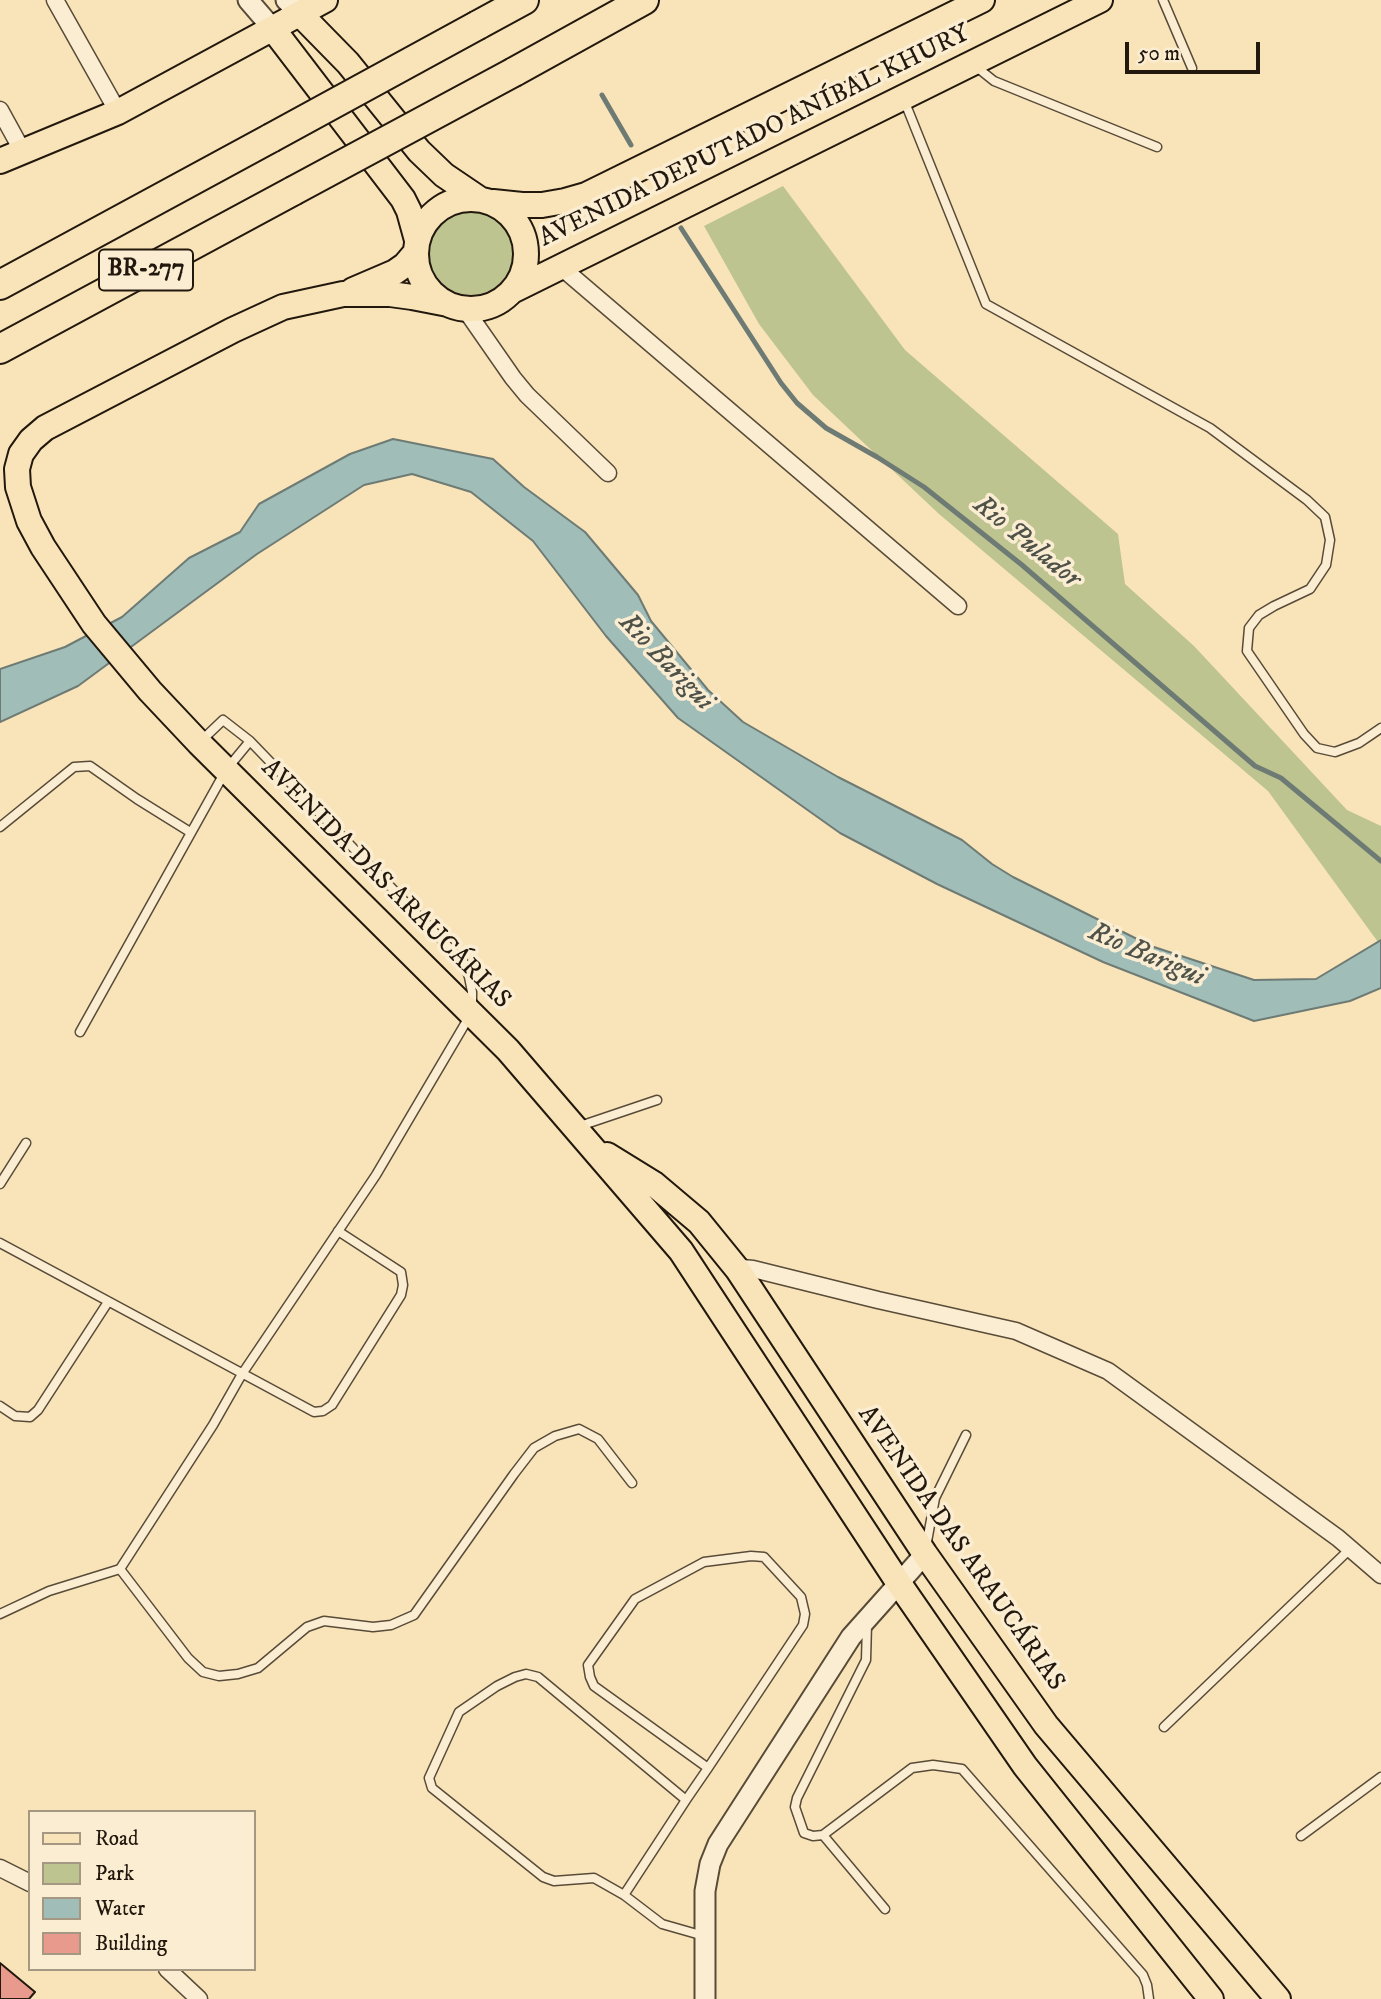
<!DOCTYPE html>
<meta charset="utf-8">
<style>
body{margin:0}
#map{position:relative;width:1381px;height:1999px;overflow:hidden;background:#f9e4b9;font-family:"IM FELL DW Pica",serif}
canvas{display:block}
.legend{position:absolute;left:28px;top:1810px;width:228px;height:161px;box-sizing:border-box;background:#fbedd2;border:2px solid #a49883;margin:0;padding:9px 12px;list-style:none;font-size:21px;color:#22180d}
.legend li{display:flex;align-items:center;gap:14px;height:35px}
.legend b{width:35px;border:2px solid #a49883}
.scale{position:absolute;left:1125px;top:42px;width:135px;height:32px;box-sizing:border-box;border:4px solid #22180d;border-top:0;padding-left:9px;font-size:21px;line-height:24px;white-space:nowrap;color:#22180d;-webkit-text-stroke:5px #fbedd2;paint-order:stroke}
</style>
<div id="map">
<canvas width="1381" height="1999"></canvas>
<ul class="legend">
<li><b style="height:9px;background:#f9e4b9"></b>Road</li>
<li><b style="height:19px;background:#bdc490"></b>Park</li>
<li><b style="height:19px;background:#a0bdb8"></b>Water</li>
<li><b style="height:19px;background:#e89a8d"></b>Building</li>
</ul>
<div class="scale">50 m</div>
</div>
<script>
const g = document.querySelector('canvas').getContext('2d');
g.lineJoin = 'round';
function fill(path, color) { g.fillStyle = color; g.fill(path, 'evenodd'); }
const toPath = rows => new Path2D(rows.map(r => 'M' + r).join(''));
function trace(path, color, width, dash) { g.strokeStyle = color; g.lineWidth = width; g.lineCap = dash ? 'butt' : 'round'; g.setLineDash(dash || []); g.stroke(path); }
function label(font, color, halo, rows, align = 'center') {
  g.font = font + ' "IM FELL DW Pica",serif'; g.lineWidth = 7; g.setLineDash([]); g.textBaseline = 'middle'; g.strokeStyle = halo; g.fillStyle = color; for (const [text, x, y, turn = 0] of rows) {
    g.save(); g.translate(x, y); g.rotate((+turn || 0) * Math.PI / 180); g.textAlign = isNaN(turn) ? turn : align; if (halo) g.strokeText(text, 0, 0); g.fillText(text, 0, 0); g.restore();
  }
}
fill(toPath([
 [783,186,905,350,1118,534,1125,584,1194,646,1347,810,1381,826,1381,940,1378,942,1268,791,939,514,813,395,759,324,704,226],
 '429 253a42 42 0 1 1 84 0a42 42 0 1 1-84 0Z'
]), '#bdc490');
const water = toPath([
 [393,439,493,459,524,487,585,532,638,595,651,621,708,690,743,722,838,777,962,840,992,864,1013,877,1151,946,1254,980,1316,979,1381,940,1381,988,1350,1001,1254,1021,1103,962,937,884,840,833,678,718,606,636,533,541,471,492,412,474,364,485,257,554,78,686,0,722,0,669,65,647,122,617,189,558,240,532,259,504,350,454,393,439]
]);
fill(water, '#a0bdb8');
trace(water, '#6e7b74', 2);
trace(toPath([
 [602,95,631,145],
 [681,228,781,383,797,403,826,428,877,457,924,487,1022,565,1255,766,1281,778,1381,861]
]), '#6e7b74', 5);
const building = toPath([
 [0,1963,35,1992,29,1999,0,1999,0,1963]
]);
fill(building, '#e89a8d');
trace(building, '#22180d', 2);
const service = toPath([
 [1163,0,1192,68],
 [974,65,994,81,1157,147],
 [904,100,986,304,1210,428,1307,500,1325,517,1330,540,1326,565,1310,589,1274,606,1259,615,1249,628,1247,651,1304,734,1317,748,1335,752,1359,743,1381,728],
 [0,827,74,767,90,766,137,799,190,832],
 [80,1032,226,770,250,741],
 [580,1126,657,1100],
 [0,1184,26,1143],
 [0,1243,314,1412,323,1411,332,1405,401,1295,403,1285,401,1272,338,1231],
 [0,1406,15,1416,30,1417,38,1410,108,1302],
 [926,1547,935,1498,966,1435],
 [120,1569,188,1658,203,1672,219,1676,238,1674,258,1668,307,1627,324,1621,373,1627,391,1625,414,1615,514,1474,534,1448,555,1436,579,1429,598,1439,632,1483],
 [0,1614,49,1591,120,1569,213,1425,242,1374,376,1175,472,1012,472,992,469,977,464,963,250,741,223,720,201,741],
 [867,1624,866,1660,797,1798,795,1807,804,1833,813,1836,823,1835,912,1768,933,1765,962,1769,1143,1975,1147,1985,1149,1999],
 [1164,1727,1350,1549],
 [686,1800,538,1677,526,1674,515,1677,497,1686,459,1712,429,1778,432,1788,543,1877,554,1881,594,1878,624,1895,662,1924,704,1936],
 [823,1835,885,1909],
 [1301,1836,1381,1777],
 [624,1895,686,1800,708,1768,803,1625,805,1614,801,1597,764,1557,751,1556,704,1562,635,1599,588,1665,590,1677,594,1686,708,1768]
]);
const minor = toPath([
 [55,0,118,112],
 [0,110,23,152],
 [561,267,958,606],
 [465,309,513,378,527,395,608,473],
 [738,1270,742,1268,753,1269,878,1300,1016,1331,1108,1371,1338,1538,1381,1575],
 [0,1868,30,1883],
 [167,1969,199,1999]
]);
const tertiary = toPath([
 [248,0,273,29],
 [286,0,300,14],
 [705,1999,705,1891,710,1864,718,1844,851,1637,925,1554]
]);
const primary = toPath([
 [300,14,348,63,419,151,444,175,478,198],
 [273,29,403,199,409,211,417,240],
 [0,161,118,112,325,0],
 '416 254a55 55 0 1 1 110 0a55 55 0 1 1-110 0Z',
 [493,202,522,205,542,205,565,201,586,195,982,0],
 [353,290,395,272,405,265,416,252],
 [512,291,1100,0],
 [448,304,412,297,390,294,343,294,283,307,233,330,45,428,31,440,21,454,17,469,18,487,29,521,43,547,94,624,150,691,199,743,508,1050,681,1251,898,1582,1025,1766,1211,1999],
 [607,1155,654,1184,699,1222,738,1270,925,1554,1046,1725,1278,1999]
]);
const motorway = toPath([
 [478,25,524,0],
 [514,72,644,0],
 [0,285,271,138],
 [0,349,293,191]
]);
trace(service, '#584b38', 11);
trace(minor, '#584b38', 19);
trace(tertiary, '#584b38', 23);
trace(primary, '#22180d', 28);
trace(motorway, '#22180d', 32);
trace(service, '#fbedd2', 8);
trace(minor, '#fbedd2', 16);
trace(tertiary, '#fbedd2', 19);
trace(primary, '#f9e4b9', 24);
trace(motorway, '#f9e4b9', 28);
const motorwayBridge = toPath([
 [271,138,478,25],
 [293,191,514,72]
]);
trace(motorwayBridge, '#22180d', 32, []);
trace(motorwayBridge, '#f9e4b9', 28);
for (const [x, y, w] of [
 [146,270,94]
]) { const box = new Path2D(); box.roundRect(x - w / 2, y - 20.5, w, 41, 5); g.fillStyle = '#fbedd2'; g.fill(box); trace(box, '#22180d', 2); }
label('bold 24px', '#22180d', null, [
 ["BR-277",146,270]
]);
label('26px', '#22180d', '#fbedd2', [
 ["AVENIDA DEPUTADO ANÍBAL KHURY",755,137,-26],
 ["AVENIDA DAS ARAUCÁRIAS",385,885,45],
 ["AVENIDA DAS ARAUCÁRIAS",960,1549,55]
]);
label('italic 28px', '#4e5249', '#fbedd2', [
 ["Rio Pulador",1026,543,39],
 ["Rio Barigui",665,663,46],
 ["Rio Barigui",1146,956,23]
]);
</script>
